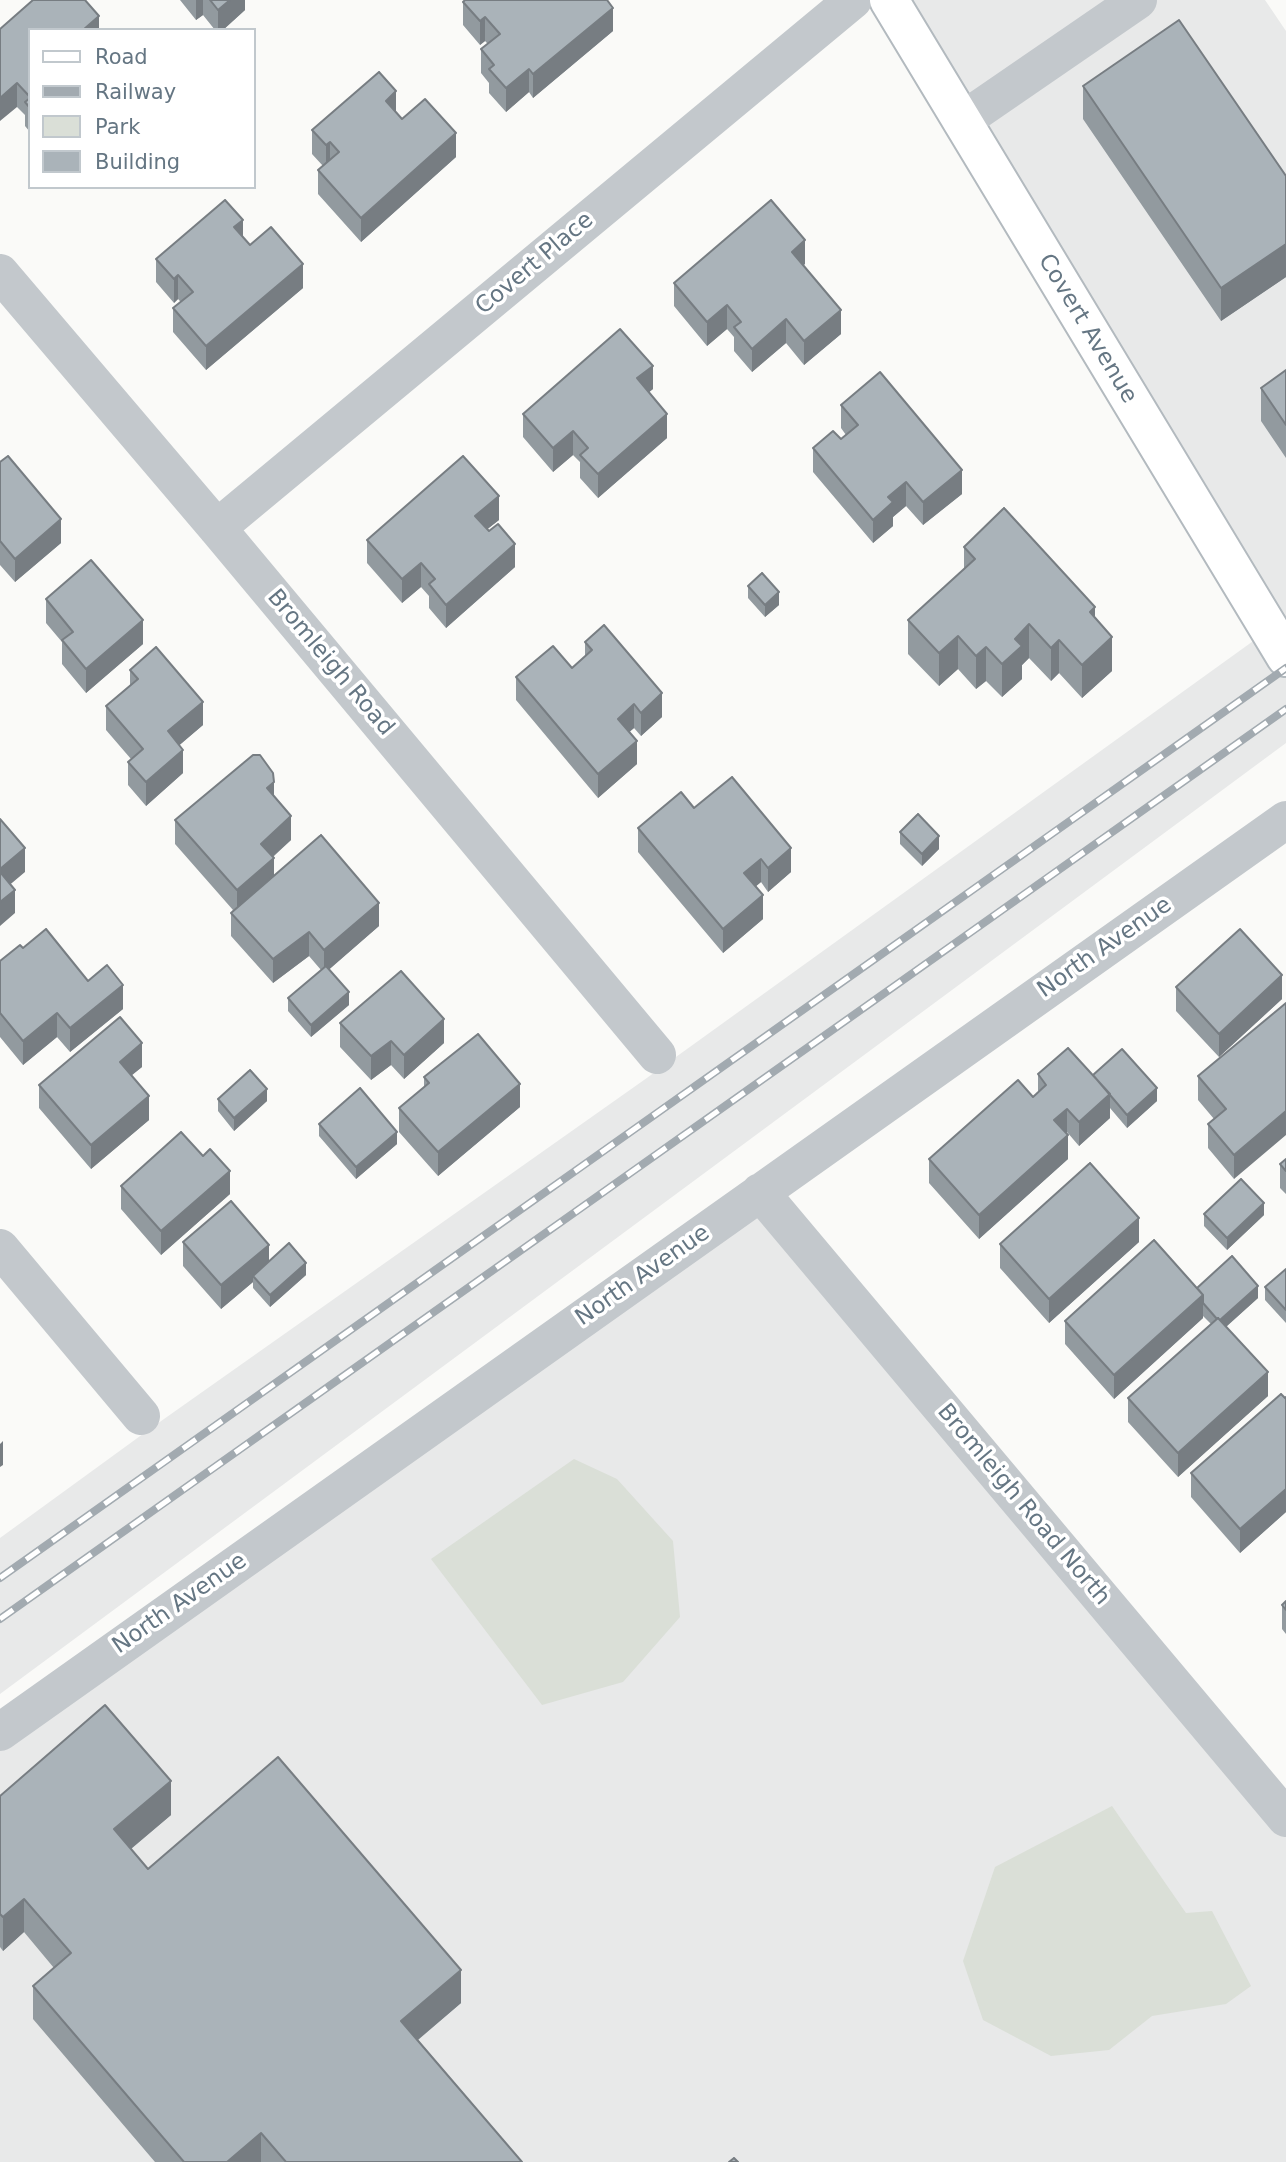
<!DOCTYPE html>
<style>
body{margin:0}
#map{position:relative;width:1286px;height:2162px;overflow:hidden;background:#fafaf8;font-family:"DejaVu Sans",sans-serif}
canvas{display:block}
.legend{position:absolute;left:28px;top:28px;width:228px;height:161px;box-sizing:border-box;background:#fff;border:2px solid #c1c8cd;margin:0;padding:9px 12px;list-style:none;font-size:21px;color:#657683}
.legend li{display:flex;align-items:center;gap:14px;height:35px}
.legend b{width:35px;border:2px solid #c1c8cd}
</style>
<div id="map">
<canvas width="1286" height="2162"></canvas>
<ul class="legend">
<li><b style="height:9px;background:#fff"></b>Road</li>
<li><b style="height:9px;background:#a2aab0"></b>Railway</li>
<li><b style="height:19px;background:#dadfd7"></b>Park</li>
<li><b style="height:19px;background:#aab3b9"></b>Building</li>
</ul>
</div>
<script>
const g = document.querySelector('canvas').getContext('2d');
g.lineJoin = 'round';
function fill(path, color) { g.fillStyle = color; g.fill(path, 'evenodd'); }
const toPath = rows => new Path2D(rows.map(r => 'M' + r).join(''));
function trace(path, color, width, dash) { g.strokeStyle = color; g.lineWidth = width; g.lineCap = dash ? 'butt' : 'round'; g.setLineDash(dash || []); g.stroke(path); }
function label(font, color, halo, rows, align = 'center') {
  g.font = font + ' "DejaVu Sans",sans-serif'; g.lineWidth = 7; g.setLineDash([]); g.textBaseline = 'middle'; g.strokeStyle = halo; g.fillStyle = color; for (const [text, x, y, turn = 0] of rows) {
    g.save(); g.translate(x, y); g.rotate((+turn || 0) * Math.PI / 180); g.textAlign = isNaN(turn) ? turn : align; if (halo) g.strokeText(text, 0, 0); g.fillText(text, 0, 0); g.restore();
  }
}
fill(toPath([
 [871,0,1265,0,1286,31,1286,743,0,1694,0,1538,147,1431,644,1080,1256,639],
 [760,1192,1286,1819,1286,2162,0,2162,0,1732]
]), '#e8e9e9');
fill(toPath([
 [574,1459,617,1479,673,1541,680,1617,623,1682,542,1705,431,1559],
 [1112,1806,1186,1913,1212,1911,1251,1986,1226,2004,1152,2016,1109,2050,1051,2056,983,2020,963,1961,995,1867]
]), '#dadfd7');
const secondary = toPath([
 [889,0,1286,657]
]);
trace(secondary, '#b3babf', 42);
trace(toPath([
 [962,121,1138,0],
 [0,273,217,528,657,1055],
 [217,528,853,0],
 [760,1192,1286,1818],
 [0,1248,141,1416],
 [0,1732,1286,820]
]), '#c3c8cc', 38);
trace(secondary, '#fff', 38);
const rail = toPath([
 [0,1578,1286,668],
 [0,1619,1286,709]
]);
trace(rail, '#a2aab0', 8);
trace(rail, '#fff', 5, [16]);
fill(toPath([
 [180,0,245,0,245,10,223,30,215,30,203,15,196,20],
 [463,2,613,31,533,98,529,92,506,112,489,93,489,83,481,73,481,49,488,44,485,41,480,45,463,25],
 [0,29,99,30,30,30,30,132,25,126,25,115,17,107],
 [1083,86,1286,176,1286,277,1221,321,1083,119],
 [396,113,402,119,456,157,361,242,318,194,318,170,323,166,312,154,312,130],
 [243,237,250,245,303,288,206,370,173,332,173,308,181,302,178,299,174,303,156,282,156,259],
 [805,264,803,265,841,334,804,365,786,343,752,372,734,351,734,337,727,329,707,346,674,306,674,283],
 [1286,370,1286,458,1261,421,1261,388],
 [653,389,649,392,667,438,598,498,580,478,580,462,573,455,553,472,523,437,523,414],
 [841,405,962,494,923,525,906,506,893,517,893,526,873,543,813,472,813,448,841,439,846,435,841,428],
 [0,462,61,543,15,582,0,565],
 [499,520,487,529,515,567,446,628,429,608,429,596,421,587,402,603,367,563,367,540],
 [964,547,1095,618,1112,671,1082,698,1059,673,1051,681,1029,658,1022,665,1022,679,1002,697,986,681,976,689,958,669,939,686,908,654,908,620,964,569],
 [748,586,779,605,765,617,748,598],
 [46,599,143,644,86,693,62,664,62,642,46,623],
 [585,642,662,717,641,736,634,728,629,732,637,764,598,798,516,700,516,677,572,668,585,656],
 [130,670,203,725,179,745,183,773,146,806,128,785,128,762,131,759,106,730,106,706,130,685],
 [274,796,291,840,273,857,274,875,379,926,329,969,349,1005,311,1037,288,1011,288,998,321,970,309,956,273,983,231,936,231,913,233,910,175,844,175,820],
 [694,808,791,872,768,892,761,882,755,887,763,919,723,953,638,852,638,828],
 [900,832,939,849,922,866,900,844],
 [23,948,88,981,123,1009,70,1052,57,1037,23,1065,0,1037,0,961],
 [1176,987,1282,999,1219,1057,1176,1011],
 [1286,1003,1234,1179,1208,1148,1208,1124,1214,1119,1198,1100,1198,1076],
 [340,1023,444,1043,404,1079,391,1065,371,1080,340,1047],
 [142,1067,131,1075,149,1120,91,1169,39,1108,39,1085],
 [1038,1074,1093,1075,1157,1101,1127,1128,1110,1108,1110,1118,1079,1146,1067,1132,1066,1133,1068,1159,979,1239,929,1183,929,1159,1033,1097,1038,1092],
 [424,1077,520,1107,438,1176,399,1132,399,1108,424,1087],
 [218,1099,267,1101,234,1131,218,1111],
 [319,1124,397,1144,356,1179,319,1136],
 [1286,1159,1286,1194,1280,1188,1280,1164],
 [121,1186,230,1194,161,1255,121,1209],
 [1204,1214,1264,1215,1227,1250,1204,1226],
 [183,1242,269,1261,306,1275,270,1307,253,1288,253,1282,221,1309,183,1266],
 [1139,1242,1049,1323,1000,1268,1000,1244],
 [1286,1269,1286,1323,1265,1300,1265,1287],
 [1197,1288,1258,1298,1226,1327,1268,1396,1178,1477,1128,1422,1128,1398,1211,1324,1203,1316,1203,1318,1114,1399,1065,1344,1065,1321],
 [1286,1397,1286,1512,1240,1553,1191,1497,1191,1473],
 [1286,1601,1286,1634,1282,1629,1282,1605],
 [0,1796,171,1815,131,1849,148,1869,461,2003,418,2040,522,2162,155,2162,33,2019,33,1986,54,1968,24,1932,3,1951,0,1947]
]), '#929a9f');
fill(toPath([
 [196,0,203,0,203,15,196,20],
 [230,0,245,0,245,10,223,30,218,30,218,10],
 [613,8,613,31,533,98,533,74],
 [99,16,99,30,83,30],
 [485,17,485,41,480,45,480,21],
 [529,69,529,92,506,112,506,88],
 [17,83,17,107,0,121,0,98],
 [396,91,396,115,386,101],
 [456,133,456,157,361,242,361,218],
 [330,142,330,165,326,169,326,145],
 [243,220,243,244,234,227],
 [805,240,805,264,792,275,792,252],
 [1286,244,1286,277,1221,321,1221,288],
 [303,264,303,288,206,370,206,346],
 [178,275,178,299,174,303,174,279],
 [727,305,727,329,707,346,707,322],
 [841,310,841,334,804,365,804,341],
 [786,319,786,343,752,372,752,349],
 [653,366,653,389,637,402,637,378],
 [667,414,667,438,598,498,598,474],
 [573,431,573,455,553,472,553,448],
 [962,470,962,494,923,525,923,502],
 [906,482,906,506,893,517,893,526,873,543,873,520,888,497],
 [499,496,499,520,475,539,475,516],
 [61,519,61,543,15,582,15,559],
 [515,544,515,567,446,628,446,605],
 [421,563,421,587,402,603,402,579],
 [779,592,779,605,765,617,765,605],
 [1095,607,1095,640,1090,612],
 [143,620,143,644,86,693,86,669],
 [1029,624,1029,658,1022,665,1022,679,1002,697,1002,664,1015,639],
 [958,636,958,669,939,686,939,653],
 [1112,637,1112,671,1082,698,1082,665],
 [1059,640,1059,673,1051,681,1051,648],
 [986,647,986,681,976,689,976,656],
 [662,693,662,717,641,736,641,713],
 [203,702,203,725,168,755,168,731],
 [634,704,634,728,618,742,618,719],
 [637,741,637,764,598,798,598,774],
 [183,750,183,773,146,806,146,782],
 [274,782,274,806,267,788],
 [291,816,291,840,261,867,261,844],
 [939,836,939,849,922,866,922,854],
 [25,848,25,872,0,893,0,869],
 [791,848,791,872,768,892,768,868],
 [274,858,274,881,237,914,237,890],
 [761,859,761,882,744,896,744,873],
 [15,890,15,913,0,926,0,902],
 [763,895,763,919,723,953,723,929],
 [379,903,379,926,324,974,324,950],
 [309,932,309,956,273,983,273,959],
 [1282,975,1282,999,1219,1057,1219,1034],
 [123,985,123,1009,70,1052,70,1028],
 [349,992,349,1005,311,1037,311,1025],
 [57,1013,57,1037,23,1065,23,1041],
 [444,1019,444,1043,404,1079,404,1055],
 [391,1041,391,1065,371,1080,371,1056],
 [142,1043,142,1067,120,1085,120,1062],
 [520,1084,520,1107,438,1176,438,1152],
 [1157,1088,1157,1101,1127,1128,1127,1115],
 [267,1089,267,1101,234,1131,234,1118],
 [1110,1094,1110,1118,1079,1146,1079,1122],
 [149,1096,149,1120,91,1169,91,1145],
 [1067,1109,1067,1132,1054,1144,1054,1120],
 [1286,1111,1286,1135,1234,1179,1234,1155],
 [397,1132,397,1144,356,1179,356,1167],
 [1068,1135,1068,1159,979,1239,979,1215],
 [230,1171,230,1194,161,1255,161,1231],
 [1264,1203,1264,1215,1227,1250,1227,1238],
 [1139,1218,1139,1242,1049,1323,1049,1299],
 [269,1245,269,1269,253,1276,253,1282,221,1309,221,1285],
 [306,1263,306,1275,270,1307,270,1295],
 [1258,1286,1258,1298,1219,1333,1219,1321],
 [1203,1295,1203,1318,1114,1399,1114,1375],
 [1268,1372,1268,1396,1178,1477,1178,1453],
 [3,1441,3,1465,0,1467,0,1444],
 [1286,1489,1286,1512,1240,1553,1240,1529],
 [171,1781,171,1815,114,1863,114,1829],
 [24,1899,24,1932,3,1951,3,1917],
 [461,1970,461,2003,401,2054,401,2021],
 [261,2133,261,2162,227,2162]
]), '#777d82');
const building = toPath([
 [33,0,85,0,99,16,83,30,30,30,30,97,17,83,0,98,0,29,33,0],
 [210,0,230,0,218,10,210,0],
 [465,0,607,0,613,8,533,74,529,69,506,88,489,69,494,65,481,49,500,34,485,17,480,21,463,2,465,0],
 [1179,20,1286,176,1286,244,1221,288,1083,86,1179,20],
 [379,72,396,91,386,101,402,119,425,99,456,133,361,218,318,170,339,152,330,142,326,145,312,130,379,72],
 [30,98,30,108,25,102,30,98],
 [225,200,243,220,234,227,250,245,271,227,303,264,206,346,173,308,193,292,178,275,174,279,156,259,225,200],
 [771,200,805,240,792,252,841,310,804,341,786,319,752,349,734,327,741,322,727,305,707,322,674,283,771,200],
 [620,329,653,366,637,378,667,414,598,474,580,455,588,448,573,431,553,448,523,414,620,329],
 [1286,370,1286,425,1261,388,1286,370],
 [880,372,962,470,923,502,906,482,888,497,893,502,873,520,813,448,833,431,841,439,858,425,841,405,880,372],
 [8,456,61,519,15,559,0,541,0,462,8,456],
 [463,456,499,496,475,516,489,531,498,524,515,544,446,605,429,584,435,579,421,563,402,579,367,540,463,456],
 [1004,508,1095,607,1090,612,1112,637,1082,665,1059,640,1051,648,1029,624,1015,639,1022,646,1002,664,986,647,976,656,958,636,939,653,908,620,975,559,964,547,1004,508],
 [91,560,143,620,86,669,62,640,73,632,46,599,91,560],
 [762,573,779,592,765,605,748,586,762,573],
 [604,625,662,693,641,713,634,704,618,719,637,741,598,774,516,677,553,646,572,668,592,650,585,642,604,625],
 [156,647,203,702,168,731,183,750,146,782,128,762,143,749,106,706,138,679,130,670,156,647],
 [253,755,260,755,273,773,274,782,267,788,291,816,261,844,274,858,237,890,175,820,253,755],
 [732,777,791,848,768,868,761,859,744,873,763,895,723,929,638,828,681,792,694,808,732,777],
 [918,814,939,836,922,854,900,832,918,814],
 [0,819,25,848,0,869,0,819],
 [321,835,379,903,324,950,309,932,273,959,231,913,321,835],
 [0,872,15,890,0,902,0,872],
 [46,929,88,981,107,965,123,985,70,1028,57,1013,23,1041,0,1013,0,961,20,945,23,948,46,929],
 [1240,929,1282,975,1219,1034,1176,987,1240,929],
 [326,966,349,992,311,1025,288,998,326,966],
 [401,971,444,1019,404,1055,391,1041,371,1056,340,1023,401,971],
 [1286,1003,1286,1111,1234,1155,1208,1124,1226,1109,1198,1076,1286,1003],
 [120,1017,142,1043,120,1062,149,1096,91,1145,39,1085,120,1017],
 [478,1034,520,1084,438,1152,399,1108,429,1083,424,1077,478,1034],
 [1068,1048,1110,1094,1079,1122,1067,1109,1054,1120,1068,1135,979,1215,929,1159,1018,1080,1033,1097,1046,1085,1038,1074,1068,1048],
 [1122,1049,1157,1088,1127,1115,1093,1075,1122,1049],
 [250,1070,267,1089,234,1118,218,1099,250,1070],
 [360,1088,397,1132,356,1167,319,1124,360,1088],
 [181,1132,203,1156,210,1149,230,1171,161,1231,121,1186,181,1132],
 [1286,1159,1286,1171,1280,1164,1286,1159],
 [1090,1163,1139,1218,1049,1299,1000,1244,1090,1163],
 [1241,1179,1264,1203,1227,1238,1204,1214,1241,1179],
 [231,1201,269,1245,221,1285,183,1242,231,1201],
 [1154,1240,1203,1295,1114,1375,1065,1321,1154,1240],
 [289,1243,306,1263,270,1295,253,1276,289,1243],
 [1232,1256,1258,1286,1220,1320,1218,1318,1217,1319,1203,1303,1203,1295,1197,1288,1232,1256],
 [1286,1269,1286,1310,1265,1287,1286,1269],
 [1218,1318,1268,1372,1178,1453,1128,1398,1218,1318],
 [1281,1394,1285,1398,1286,1397,1286,1489,1240,1529,1191,1473,1281,1394],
 [1286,1601,1286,1610,1282,1605,1286,1601],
 [105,1705,171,1781,114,1829,148,1869,278,1757,461,1970,401,2021,522,2162,286,2162,261,2133,227,2162,184,2162,33,1986,71,1953,24,1899,3,1917,0,1914,0,1796,105,1705],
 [734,2158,738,2162,729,2162,734,2158]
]);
fill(building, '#aab3b9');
trace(building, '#777d82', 2);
label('23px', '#657683', '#fff', [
 ["Covert Place",535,264,-40],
 ["Covert Avenue",1087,329,59],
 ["Bromleigh Road",330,663,50],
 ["North Avenue",1105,948,-35],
 ["North Avenue",643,1276,-35],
 ["Bromleigh Road North",1023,1505,50],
 ["North Avenue",180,1604,-35]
]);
</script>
